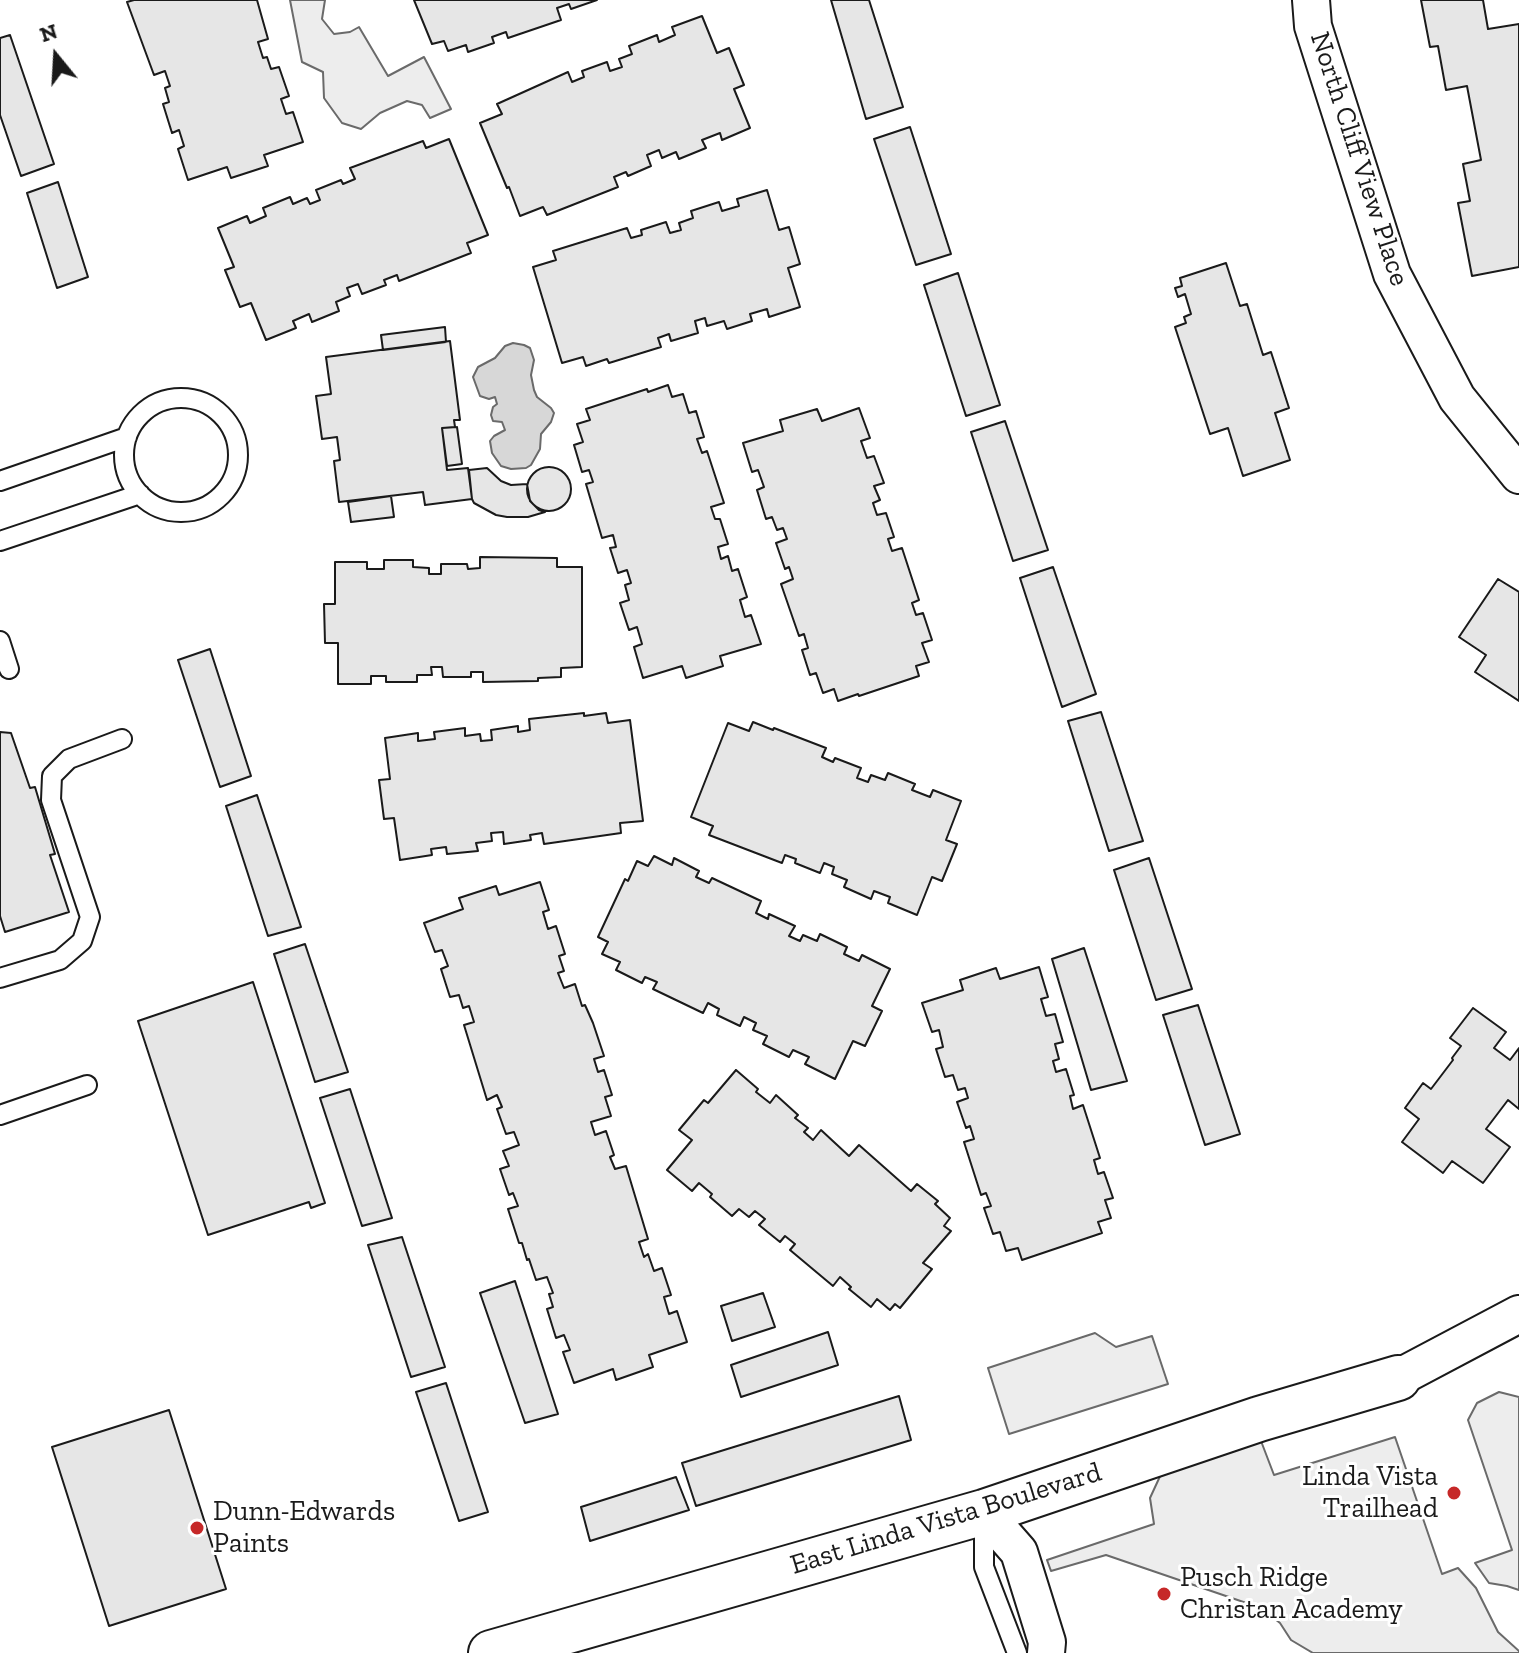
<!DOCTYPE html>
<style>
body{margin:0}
#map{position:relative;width:1519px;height:1653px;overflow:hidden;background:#fff;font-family:"Zilla Slab",serif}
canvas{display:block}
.north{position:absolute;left:16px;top:16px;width:80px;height:80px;-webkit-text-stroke:6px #fff;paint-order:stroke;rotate:342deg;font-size:22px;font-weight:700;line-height:32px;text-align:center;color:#1a1a1a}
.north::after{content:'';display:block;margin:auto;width:28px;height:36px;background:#1a1a1a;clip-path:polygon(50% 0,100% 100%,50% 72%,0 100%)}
</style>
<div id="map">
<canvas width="1519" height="1653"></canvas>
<div class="north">N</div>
</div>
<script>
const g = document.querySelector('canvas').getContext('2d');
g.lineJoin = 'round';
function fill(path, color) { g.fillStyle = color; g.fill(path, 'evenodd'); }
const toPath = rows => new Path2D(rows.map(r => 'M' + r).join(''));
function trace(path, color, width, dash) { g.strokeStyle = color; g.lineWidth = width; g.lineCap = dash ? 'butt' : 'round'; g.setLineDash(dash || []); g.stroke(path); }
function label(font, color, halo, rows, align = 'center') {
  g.font = font + ' "Zilla Slab",serif'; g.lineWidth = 6; g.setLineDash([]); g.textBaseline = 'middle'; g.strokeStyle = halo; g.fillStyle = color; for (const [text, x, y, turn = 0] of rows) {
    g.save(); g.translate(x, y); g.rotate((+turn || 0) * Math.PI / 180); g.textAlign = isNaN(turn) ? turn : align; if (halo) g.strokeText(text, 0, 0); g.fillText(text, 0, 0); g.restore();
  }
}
const green = toPath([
 [290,0,325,0,322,19,334,34,350,32,359,27,388,76,424,57,451,109,430,118,422,105,407,101,380,113,361,129,342,123,324,98,323,72,302,62,290,0],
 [1095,1333,1116,1347,1152,1336,1168,1384,1009,1434,988,1368,1095,1333],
 [1499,1392,1519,1397,1519,1590,1507,1586,1489,1583,1475,1563,1512,1550,1468,1420,1477,1403,1499,1392],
 [1395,1437,1442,1574,1458,1568,1476,1588,1498,1632,1519,1651,1519,1653,1313,1653,1291,1640,1280,1623,1261,1608,1106,1555,1051,1571,1047,1560,1154,1524,1150,1498,1162,1472,1261,1441,1274,1475,1395,1437]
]);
fill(green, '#ededed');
trace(green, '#6a6a6a', 2);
const water = toPath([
 [513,343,524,345,530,348,534,360,531,375,534,390,537,397,551,408,554,413,551,422,541,434,540,449,531,465,526,468,511,469,501,466,492,453,490,441,494,436,505,430,502,422,493,421,491,415,493,407,497,404,495,397,489,399,480,396,473,377,478,367,495,358,505,346,513,343]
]);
fill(water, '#d7d7d7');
trace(water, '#6a6a6a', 2);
const building = toPath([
 [134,0,257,0,268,39,258,42,263,58,267,57,271,69,279,67,289,96,281,99,286,114,293,112,303,142,264,155,268,166,231,178,227,167,188,180,178,149,184,146,179,130,172,133,163,104,169,102,165,88,170,86,165,71,154,75,127,2,134,0],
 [414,0,597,0,571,9,569,4,557,8,561,20,508,38,506,32,492,37,494,43,468,52,466,45,448,51,444,41,432,44,414,0],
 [831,0,869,0,903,107,866,119,831,0],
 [1421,0,1483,0,1488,29,1519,24,1519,267,1472,276,1458,203,1470,201,1463,164,1481,160,1467,86,1446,90,1438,46,1430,47,1421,0],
 [702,16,717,53,729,48,744,85,734,89,750,128,722,140,720,133,702,140,706,148,679,159,676,152,662,158,659,150,647,155,651,166,628,176,626,172,614,177,618,187,547,215,543,207,520,216,509,187,507,188,480,123,502,114,497,104,568,72,572,82,584,77,582,71,607,62,610,71,622,67,619,59,632,54,629,46,657,35,659,42,675,35,672,27,702,16],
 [10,35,54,164,21,176,0,115,0,38,10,35],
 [910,127,951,254,916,265,874,139,910,127],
 [449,139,488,235,467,243,471,253,399,281,397,275,384,280,386,285,362,294,358,284,347,288,350,296,336,302,339,311,312,322,309,314,293,321,296,328,266,340,251,303,240,307,225,270,234,267,218,228,247,216,250,223,266,216,263,208,290,197,293,204,307,198,310,204,320,200,316,190,341,180,343,184,355,179,350,168,423,141,426,148,449,139],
 [58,182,88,277,57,288,27,193,58,182],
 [767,190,779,230,789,227,800,264,788,268,800,307,769,317,767,309,750,314,752,321,727,329,724,321,707,326,705,318,695,321,698,333,671,341,669,334,658,338,661,347,609,363,607,359,586,366,583,357,562,363,533,267,556,260,553,251,627,228,631,238,642,235,641,230,666,222,670,233,681,230,679,223,693,218,691,211,719,202,722,211,739,206,737,199,767,190],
 [1226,263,1240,306,1247,304,1263,355,1271,352,1289,408,1275,413,1290,460,1243,476,1228,428,1210,434,1175,327,1186,323,1184,317,1191,314,1185,294,1178,297,1175,288,1182,286,1180,278,1226,263],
 [958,273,1000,405,966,416,924,285,958,273],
 [445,327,446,342,383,350,381,335,445,327],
 [450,341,460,420,454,420,455,427,442,428,447,470,468,468,472,499,425,505,423,492,339,502,334,461,340,460,337,437,322,439,316,396,331,394,326,357,450,341],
 [668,385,672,397,683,394,689,413,696,411,704,437,697,439,702,453,707,451,724,503,711,507,715,519,720,519,728,544,718,547,721,559,728,556,732,571,738,569,747,597,740,600,745,617,751,615,761,644,720,656,723,666,686,678,682,666,643,678,634,647,642,644,637,627,629,630,620,603,629,600,625,585,631,583,627,570,618,573,610,548,616,547,613,535,602,538,586,484,593,482,589,470,582,472,574,445,583,442,577,424,590,420,586,409,647,389,648,392,668,385],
 [859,408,870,438,861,441,867,458,874,456,884,483,874,486,880,500,873,503,877,515,886,513,894,537,888,539,892,551,902,548,919,600,912,603,916,615,923,613,932,640,922,643,929,662,916,666,919,676,859,696,858,694,838,701,834,689,823,693,816,673,810,675,802,650,808,648,804,634,799,636,781,584,793,579,789,567,785,569,776,543,787,539,783,528,777,530,772,517,766,519,757,490,764,487,758,470,752,472,743,443,783,431,780,420,817,409,822,421,859,408],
 [1005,421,1048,550,1013,561,971,432,1005,421],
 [457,427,462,464,447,466,442,428,457,427],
 '527 489a22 22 0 1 1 44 0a22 22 0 1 1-44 0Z',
 [487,468,501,481,511,485,527,484,530,501,539,510,545,512,528,517,507,517,496,515,474,503,472,499,469,470,487,468],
 [391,496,394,517,351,522,348,502,391,496],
 [480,557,557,558,557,567,582,567,582,667,561,668,561,677,538,678,538,681,483,682,483,672,471,672,471,677,443,677,442,667,431,667,432,675,417,675,417,682,386,682,386,676,371,676,371,684,338,684,338,643,325,643,324,604,335,604,335,562,367,562,367,569,384,569,384,560,413,560,413,567,429,568,429,574,441,574,441,564,467,564,468,569,480,568,480,557],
 [1053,567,1096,694,1062,707,1020,578,1053,567],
 [1498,579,1519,592,1519,701,1475,672,1486,655,1459,637,1498,579],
 [210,649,251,776,220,787,178,660,210,649],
 [1101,712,1143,841,1109,851,1068,721,1101,712],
 [584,713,584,716,606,713,608,723,630,720,643,821,620,823,621,833,544,844,542,833,530,835,531,840,504,844,503,832,491,833,492,841,476,843,478,851,447,854,446,847,431,849,432,855,400,860,394,818,384,819,379,780,390,779,385,738,418,733,418,741,435,739,434,732,465,728,465,736,480,734,481,741,492,740,491,730,518,726,518,732,530,730,529,719,584,713],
 [753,722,773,730,774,728,826,748,822,757,833,762,835,758,861,768,857,778,868,782,871,775,885,780,888,773,915,784,912,790,930,797,933,790,961,801,946,840,957,844,942,881,932,877,917,915,888,903,890,897,874,891,871,899,844,887,847,880,832,874,834,867,824,863,820,873,795,863,796,859,785,855,782,863,709,835,713,826,691,817,728,723,749,731,753,722],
 [0,732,11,733,30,788,35,787,55,854,50,855,69,912,5,932,0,916,0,732],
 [257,795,301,927,268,936,226,806,257,795],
 [654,856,672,865,674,858,699,871,696,877,709,883,712,878,761,901,756,913,768,919,769,914,795,926,789,936,800,941,803,935,817,941,820,934,847,947,844,954,859,961,862,955,890,969,872,1006,882,1011,865,1046,853,1041,835,1079,805,1064,809,1057,793,1050,789,1057,763,1044,767,1036,753,1030,756,1023,744,1017,740,1026,717,1015,719,1009,708,1003,703,1013,653,989,657,982,645,977,642,983,616,970,620,962,602,954,608,942,598,937,625,879,628,881,637,861,648,866,654,856],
 [1149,858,1192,989,1156,1000,1114,870,1149,858],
 [540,882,549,910,543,912,548,929,556,926,565,954,559,956,564,971,558,973,564,988,575,984,582,1006,585,1005,593,1023,604,1056,594,1059,598,1072,604,1070,612,1095,605,1097,611,1116,591,1122,595,1135,606,1131,614,1155,610,1157,615,1169,626,1166,648,1239,639,1242,644,1257,648,1254,654,1271,662,1268,671,1295,664,1297,669,1314,677,1311,687,1342,649,1355,653,1367,616,1380,613,1369,574,1383,563,1352,570,1350,564,1335,556,1338,547,1309,553,1307,549,1294,553,1293,547,1277,536,1280,529,1259,527,1260,522,1243,519,1243,508,1209,518,1206,513,1193,509,1195,500,1169,509,1166,503,1151,519,1145,514,1132,506,1134,497,1109,502,1107,497,1095,487,1100,464,1025,474,1022,469,1006,463,1008,459,995,450,997,441,969,448,966,442,950,435,952,424,923,463,909,459,898,496,886,499,895,540,882],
 [305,944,348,1072,315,1082,274,954,305,944],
 [1084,948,1127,1081,1091,1090,1052,959,1084,948],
 [1039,967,1048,997,1041,999,1046,1016,1055,1014,1063,1042,1055,1044,1059,1059,1053,1061,1056,1072,1066,1069,1074,1095,1070,1096,1073,1109,1083,1105,1100,1158,1094,1160,1098,1174,1104,1172,1113,1198,1105,1200,1111,1218,1098,1222,1102,1233,1022,1260,1018,1248,1006,1251,1000,1232,993,1234,984,1208,991,1206,986,1193,981,1195,964,1142,974,1139,970,1126,966,1128,957,1102,968,1098,965,1088,958,1090,953,1075,945,1077,936,1049,943,1047,939,1030,932,1032,922,1003,963,990,960,980,996,968,1000,979,1039,967],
 [253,982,325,1203,311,1208,309,1202,208,1235,138,1021,253,982],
 [1198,1005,1240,1134,1205,1145,1163,1015,1198,1005],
 [1473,1008,1506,1032,1494,1048,1510,1060,1519,1048,1519,1109,1508,1100,1486,1129,1510,1147,1483,1183,1452,1161,1443,1173,1402,1142,1419,1119,1405,1108,1423,1083,1431,1089,1453,1060,1452,1058,1461,1046,1450,1038,1473,1008],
 [736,1070,758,1089,756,1092,770,1103,776,1095,798,1115,795,1118,808,1128,804,1132,813,1140,821,1130,849,1156,859,1145,911,1191,917,1184,938,1201,935,1204,950,1218,944,1226,951,1231,923,1263,932,1269,900,1308,895,1304,890,1310,877,1299,871,1307,849,1289,851,1287,840,1277,833,1286,790,1250,795,1244,785,1236,780,1242,759,1225,765,1219,755,1211,749,1217,739,1209,732,1216,710,1197,712,1194,699,1183,692,1191,667,1170,692,1140,679,1130,704,1100,708,1103,736,1070],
 [350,1089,392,1218,362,1226,320,1098,350,1089],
 [402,1237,445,1367,411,1377,368,1245,402,1237],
 [515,1281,558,1414,525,1423,480,1293,515,1281],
 [763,1293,775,1327,732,1341,721,1306,763,1293],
 [828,1332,838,1365,741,1397,731,1365,828,1332],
 [446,1383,488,1512,459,1521,416,1392,446,1383],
 [899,1396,911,1440,696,1506,682,1463,899,1396],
 [169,1410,226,1589,109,1626,52,1447,169,1410],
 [676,1477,689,1510,590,1541,581,1507,676,1477]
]);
fill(building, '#e6e6e6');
trace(building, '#1a1a1a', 2);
const service = toPath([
 '124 455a57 57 0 1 1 114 0a57 57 0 1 1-114 0Z',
 [0,481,127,437],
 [0,541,140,494],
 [0,641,9,669],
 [0,978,60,960,82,941,90,917,51,800,52,776,69,759,122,739],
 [0,1115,87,1085],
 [984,1514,984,1567,1017,1653]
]);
const minor = toPath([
 [1311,0,1313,26,1392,274,1457,398,1519,475],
 [1398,1378,1519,1314],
 [984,1512,1019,1552,1047,1642,1046,1653]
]);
const tertiary = toPath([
 [491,1653,984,1512,1259,1419,1398,1378]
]);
trace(service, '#1a1a1a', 22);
trace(minor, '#1a1a1a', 40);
trace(tertiary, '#1a1a1a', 48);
trace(service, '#fff', 18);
trace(minor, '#fff', 36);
trace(tertiary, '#fff', 44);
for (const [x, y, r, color] of [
 [1454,1493,8,"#c62828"],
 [197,1528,8,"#c62828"],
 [1164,1594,8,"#c62828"]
]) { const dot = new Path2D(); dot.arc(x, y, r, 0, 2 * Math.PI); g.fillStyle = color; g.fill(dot); trace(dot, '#fff', 3); }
label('28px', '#1a1a1a', '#fff', [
 ["North Cliff View Place",1359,159,72],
 ["East Linda Vista Boulevard",946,1519,-17]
]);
label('28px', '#1a1a1a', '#fff', [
 ["Linda Vista",1438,1477,"right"],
 ["Trailhead",1438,1509,"right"],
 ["Dunn-Edwards",213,1512],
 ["Paints",213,1544],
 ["Pusch Ridge",1180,1578],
 ["Christan Academy",1180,1610]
], 'left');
</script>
